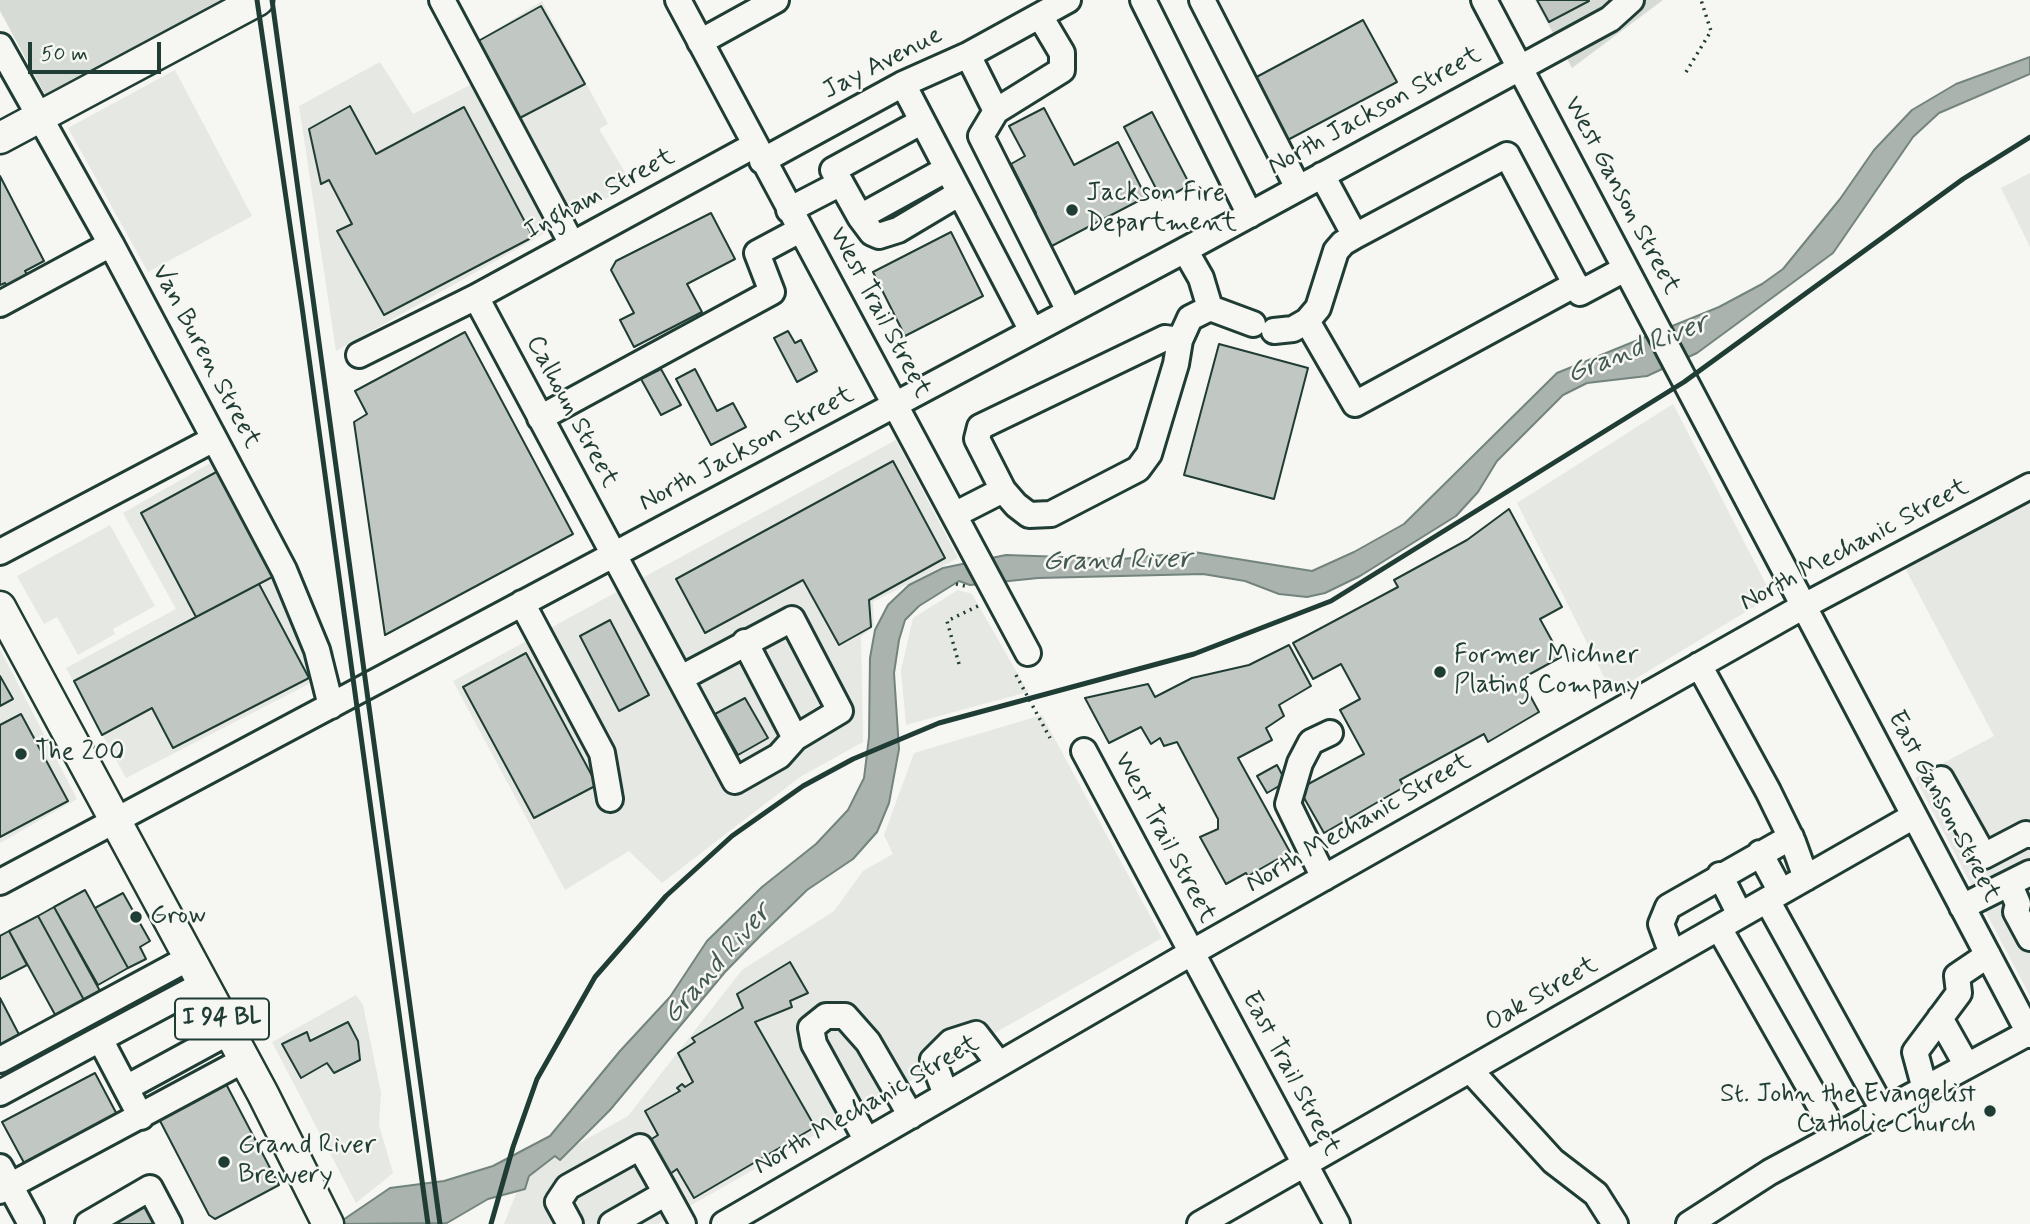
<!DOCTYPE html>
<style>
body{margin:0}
#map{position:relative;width:2030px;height:1224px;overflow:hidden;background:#f6f6f2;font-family:Mynerve,sans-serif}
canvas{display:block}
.scale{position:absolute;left:28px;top:42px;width:133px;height:32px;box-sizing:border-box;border:4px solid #1f3d34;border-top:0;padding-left:9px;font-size:21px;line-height:24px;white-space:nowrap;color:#1f3d34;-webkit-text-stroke:5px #f6f6f2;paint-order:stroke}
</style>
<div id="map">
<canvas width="2030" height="1224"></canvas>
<div class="scale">50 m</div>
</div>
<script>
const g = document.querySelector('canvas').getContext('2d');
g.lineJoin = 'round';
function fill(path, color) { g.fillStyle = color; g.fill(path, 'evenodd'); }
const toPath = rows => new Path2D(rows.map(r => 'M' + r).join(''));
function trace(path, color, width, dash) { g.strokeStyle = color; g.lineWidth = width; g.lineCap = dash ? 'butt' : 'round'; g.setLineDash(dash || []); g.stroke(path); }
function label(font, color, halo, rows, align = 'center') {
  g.font = font + ' Mynerve,sans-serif'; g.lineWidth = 5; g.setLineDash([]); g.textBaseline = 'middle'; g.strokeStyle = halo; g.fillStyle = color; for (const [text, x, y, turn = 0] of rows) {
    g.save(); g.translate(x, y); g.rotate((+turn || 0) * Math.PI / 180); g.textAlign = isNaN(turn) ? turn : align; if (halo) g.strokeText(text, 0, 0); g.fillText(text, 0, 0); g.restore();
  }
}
fill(toPath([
 [542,1,608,124,599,129,632,184,336,351,299,106,380,62,413,114,478,81,463,50],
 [175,70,252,216,148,272,68,128],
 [2030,173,2030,247,2001,188],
 [1673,404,1772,596,1612,693,1517,503],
 [896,440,958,558,873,602,874,626,861,637,863,742,800,777,662,883,629,851,565,890,453,681],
 [226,454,334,651,334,671,126,778,66,668,176,609,123,513],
 [2030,502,2030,996,1915,778,1994,736,1905,568],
 [110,525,155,606,113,629,115,634,78,655,57,617,44,624,17,576],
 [958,590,972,594,1028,692,906,725,901,670,913,618],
 [0,649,77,799,0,843],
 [1042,715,1162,938,658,1224,504,1224,524,1174,628,1116,742,970,834,911,863,871,893,854,884,835,914,753],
 [356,995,363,1005,381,1093,379,1125,393,1173,356,1203,272,1042]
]), '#e6e8e4');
fill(toPath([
 [0,0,222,0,46,96,0,11],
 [1535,0,1663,0,1572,68]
]), '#d6dbd6');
const water = toPath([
 [2030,57,2030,74,1939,113,1913,137,1833,253,1697,353,1647,376,1587,383,1563,395,1497,461,1478,492,1456,516,1360,576,1325,593,1307,597,1279,594,1245,581,1203,574,1038,578,970,585,959,581,919,606,905,620,899,640,894,673,899,749,889,803,877,832,853,859,807,890,763,933,725,972,610,1110,560,1160,555,1156,529,1176,525,1189,488,1199,447,1223,337,1224,390,1188,444,1181,493,1166,550,1136,620,1051,670,997,707,941,762,887,816,844,848,810,864,778,869,737,870,658,875,630,888,605,909,585,943,568,1006,555,1122,559,1194,552,1312,571,1354,552,1404,524,1557,373,1719,307,1762,284,1783,269,1840,199,1874,150,1912,110,1956,84,2030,57]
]);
fill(water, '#aab3ae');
trace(water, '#72847d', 2);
const building = toPath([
 [1537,0,1588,0,1589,1,1549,22,1537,0],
 [541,6,585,84,514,121,473,44,541,6],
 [1363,20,1397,82,1282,143,1249,81,1363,20],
 [350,106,376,154,464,107,533,237,384,315,337,231,352,224,329,180,321,184,309,129,350,106],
 [1044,108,1074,165,1118,142,1146,197,1044,250,1027,218,1036,213,1011,164,1025,156,1009,126,1044,108],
 [1152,112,1190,185,1162,200,1124,127,1152,112],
 [0,176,44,261,25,271,31,282,11,293,5,283,0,285,0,176],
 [711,213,735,259,687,284,702,312,634,347,620,320,634,313,611,270,616,261,711,213],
 [951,232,983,296,905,336,873,272,951,232],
 [788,331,795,343,801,340,817,371,797,382,774,338,788,331],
 [465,332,573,534,385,635,354,422,367,414,355,391,465,332],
 [1219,344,1308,368,1274,499,1184,475,1219,344],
 [661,369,681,405,661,415,641,379,661,369],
 [695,369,717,411,733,403,746,427,711,445,676,379,695,369],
 [893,461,945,558,869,600,871,627,839,645,803,580,705,633,676,579,893,461],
 [220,470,278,574,196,617,141,513,220,470],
 [1509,509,1562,607,1540,619,1561,657,1521,679,1539,712,1488,742,1484,734,1400,780,1404,787,1324,833,1299,789,1364,754,1340,710,1360,699,1341,664,1313,679,1293,643,1398,587,1394,580,1467,540,1509,509],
 [259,584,309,678,173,748,152,708,102,735,74,681,259,584],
 [610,620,649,695,619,711,580,636,610,620],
 [1289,645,1311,686,1279,705,1284,716,1266,728,1272,740,1238,758,1290,852,1248,876,1246,873,1226,884,1200,837,1218,829,1218,819,1177,742,1164,746,1160,738,1151,744,1141,727,1109,743,1085,698,1148,684,1155,697,1192,678,1249,665,1289,645],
 [526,653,597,785,534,818,463,687,526,653],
 [0,676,13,699,0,706,0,676],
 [745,698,768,738,738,755,715,714,745,698],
 [21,714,68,801,0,837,0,725,21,714],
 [1277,765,1286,782,1267,793,1257,776,1277,765],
 [85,890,128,968,98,985,54,907,85,890],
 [123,893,150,941,140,947,146,959,128,968,95,908,123,893],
 [54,907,100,991,84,1000,38,916,54,907],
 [38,916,84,1000,70,1007,73,1012,58,1020,9,931,38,916],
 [9,931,27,965,0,979,0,936,9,931],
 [790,962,808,993,790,1001,792,1007,755,1022,815,1127,694,1198,677,1169,670,1174,650,1140,658,1135,645,1111,680,1091,677,1088,682,1084,685,1087,693,1082,678,1053,695,1042,692,1038,743,1008,737,994,790,962],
 [0,998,25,1046,0,1058,0,998],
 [348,1022,358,1041,360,1060,334,1073,327,1063,301,1078,282,1044,307,1032,310,1041,348,1022],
 [95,1073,121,1122,29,1172,2,1122,95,1073],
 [225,1082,279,1185,215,1219,209,1215,158,1117,225,1082],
 [148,1200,160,1224,105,1224,148,1200]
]);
fill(building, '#c1c8c3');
trace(building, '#1f3d34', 2);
const minor = toPath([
 [442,0,572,244],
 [678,0,1028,653],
 [1143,0,1250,215],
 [1202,0,1298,188],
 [1484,0,2030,1035],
 [700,42,776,0],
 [0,46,111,244,284,570,317,650,331,706],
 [968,55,996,111,981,136,1069,311],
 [903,84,1032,331],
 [996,111,1062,70,1062,53,1040,16],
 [762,161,903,84,968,55,1068,0],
 [1322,175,1355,236,1507,155,1580,293,1625,269],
 [841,183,860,217,947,169],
 [789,210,841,183,833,170,921,122],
 [860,217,872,233,879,236,898,230,960,193],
 [1185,250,1201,278,1210,308],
 [476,297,735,781,779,756,795,738,840,711,792,619,681,678],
 [0,304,111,244],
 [1307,321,1355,404,1576,284],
 [1274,331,1293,329,1307,321,1318,308,1336,251,1343,243,1355,236],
 [359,355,476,297,753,146],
 [540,418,772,292,757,253,800,230],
 [1003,490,977,439,980,427,1165,338,1180,340],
 [954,515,1003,490,1016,505,1029,515,1051,514,1138,469,1149,454,1176,364,1180,340,1190,318,1210,308,1253,324],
 [0,552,214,439],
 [522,603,602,753,610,799],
 [745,642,795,738],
 [1699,665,1768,791,1793,842,1806,878],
 [1084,751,1337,1224],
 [1941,779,1984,856,2026,834,2030,835],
 [1760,853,1781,892],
 [1720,875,1740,915],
 [1324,878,1288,804,1300,763,1311,742,1330,733],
 [0,882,1185,250,1610,19,1631,0],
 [2010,885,2018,904,2016,912,2030,938],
 [1767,900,1883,1110],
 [1962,907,2030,873],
 [1719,928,1837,1136],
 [1672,954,1661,924,1668,907,1791,837],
 [1940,1018,1967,1066],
 [0,1060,189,958],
 [1471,1071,1553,1161,1596,1194,1615,1224],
 [126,1088,229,1032],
 [1925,1089,1915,1052,1959,993,1957,976,1988,955],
 [0,1093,100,1039],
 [946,1095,933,1060,951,1042,976,1034,999,1064],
 [141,1117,100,1039,203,984],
 [867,1141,814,1044,811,1028,826,1016,845,1016,868,1042,911,1116],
 [0,1167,31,1224],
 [0,1191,244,1060],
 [666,1193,683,1224],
 [88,1224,150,1188,169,1224],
 [570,1224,558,1202,568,1187,640,1147,666,1193,612,1224],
 [724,1224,1191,953,1804,606,2030,486],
 [1200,1224,1914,816],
 [1689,1224,1770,1172,2030,1032]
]);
const major = toPath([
 [0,138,258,0],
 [0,607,263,1094,328,1224]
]);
trace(minor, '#1f3d34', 30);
trace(major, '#1f3d34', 35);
trace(toPath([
 [1686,72,1711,31,1701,0],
 [956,584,969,587],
 [959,664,947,621,980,605],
 [1016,675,1050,738]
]), '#1f3d34', 3.5, [2, 5]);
trace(minor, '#f6f6f2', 24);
trace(major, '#f6f6f2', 30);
trace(toPath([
 [257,0,302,307,428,1224],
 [272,0,440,1224],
 [491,1224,513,1147,537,1079,595,977,666,896,732,836,803,786,853,759,939,723,1194,654,1331,601,1684,382,1963,179,2030,137]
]), '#1f3d34', 5);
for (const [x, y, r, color] of [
 [1072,210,7,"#1f3d34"],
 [1440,672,7,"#1f3d34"],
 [21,754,7,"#1f3d34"],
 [136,917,7,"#1f3d34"],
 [1990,1111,7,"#1f3d34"],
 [224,1162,7,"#1f3d34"]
]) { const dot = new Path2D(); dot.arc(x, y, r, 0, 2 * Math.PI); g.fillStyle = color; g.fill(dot); trace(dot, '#f6f6f2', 2.5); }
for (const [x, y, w] of [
 [222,1019,94]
]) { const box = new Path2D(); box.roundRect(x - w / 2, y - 20.5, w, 41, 5); g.fillStyle = '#f6f6f2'; g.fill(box); trace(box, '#1f3d34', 2); }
label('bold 24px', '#1f3d34', null, [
 ["I 94 BL",222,1019]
]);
label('26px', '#1f3d34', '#f6f6f2', [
 ["Jay Avenue",883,64,-27],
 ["North Jackson Street",1375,112,-29],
 ["Ingham Street",600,195,-28],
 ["West Ganson Street",1621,196,62],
 ["West Trail Street",879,313,62],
 ["Van Buren Street",205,357,62],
 ["Calhoun Street",571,412,62],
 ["North Jackson Street",747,450,-28],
 ["North Mechanic Street",1855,546,-28],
 ["East Ganson Street",1943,807,62],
 ["North Mechanic Street",1359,824,-30],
 ["West Trail Street",1164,838,62],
 ["Oak Street",1542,995,-30],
 ["East Trail Street",1290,1074,62],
 ["North Mechanic Street",867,1106,-30]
]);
label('26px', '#1f3d34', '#f6f6f2', [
 ["Jackson Fire",1086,195],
 ["Department",1086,225],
 ["Former Michner",1454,657],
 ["Plating Company",1454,687],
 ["The 200",35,754],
 ["Grow",150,917],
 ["St. John the Evangelist",1976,1096,"right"],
 ["Catholic Church",1976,1126,"right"],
 ["Grand River",238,1147],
 ["Brewery",238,1177]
], 'left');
label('italic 28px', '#425a52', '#f6f6f2', [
 ["Grand River",1638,350,-21],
 ["Grand River",1117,562,-1],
 ["Grand River",718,965,-49]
]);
</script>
